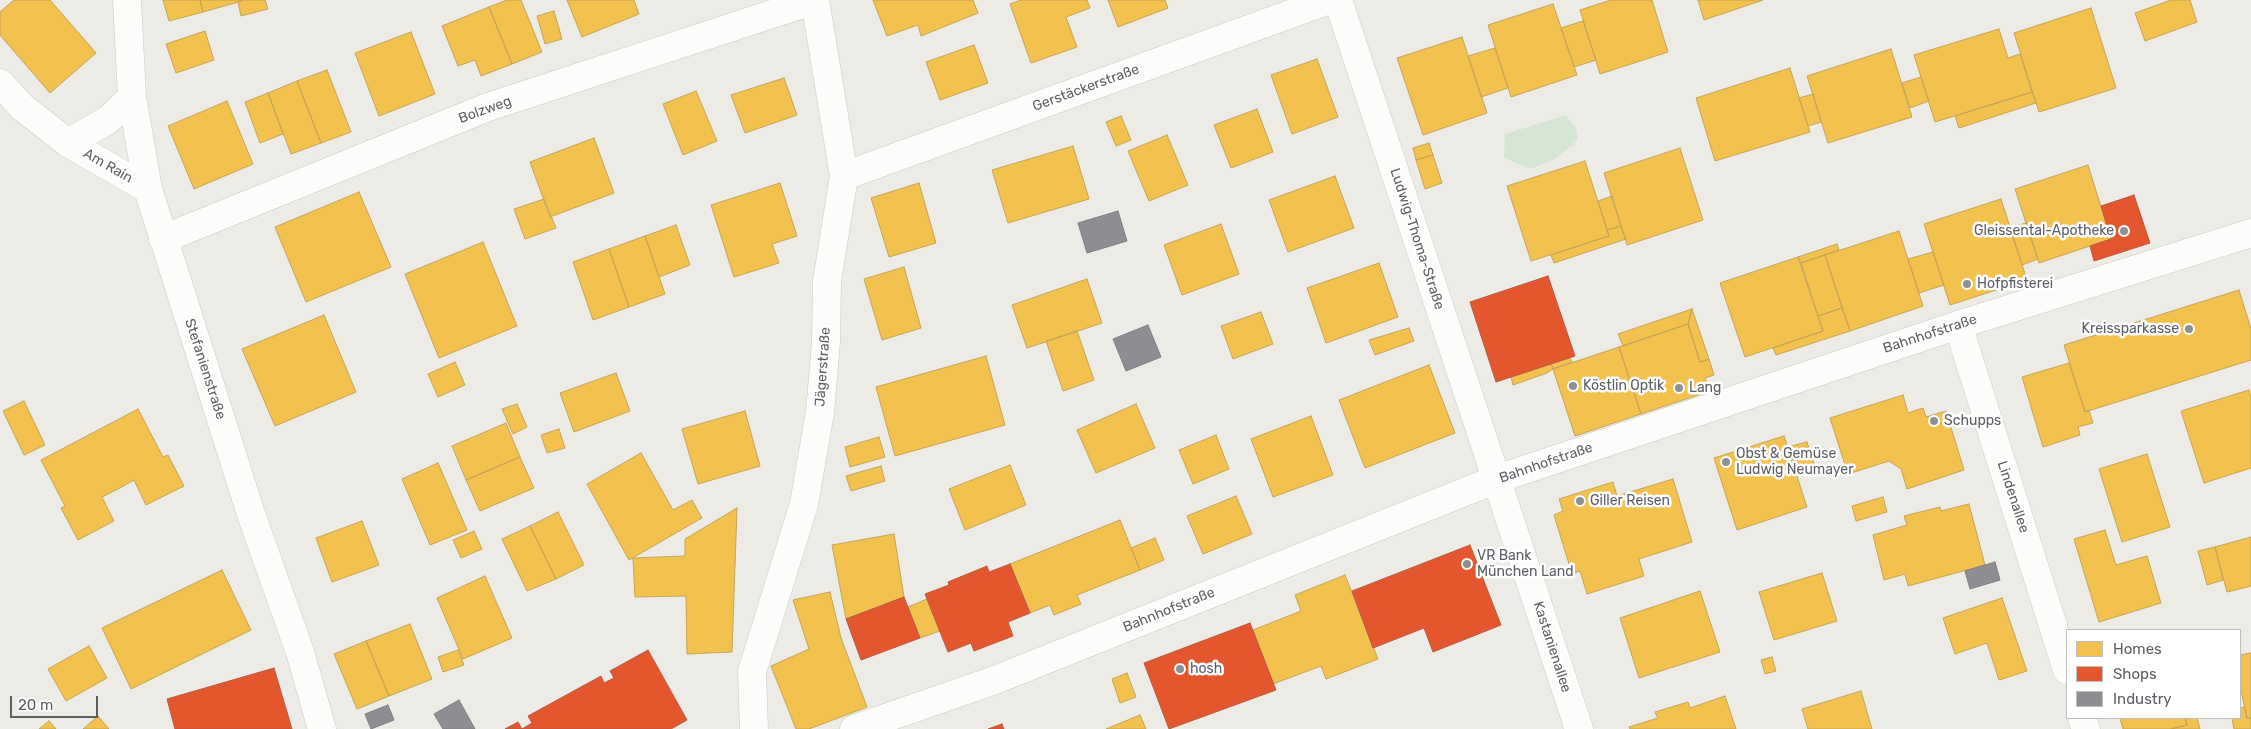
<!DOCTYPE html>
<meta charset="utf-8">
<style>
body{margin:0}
#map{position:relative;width:2251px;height:729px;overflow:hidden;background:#ecebe6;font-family:Rubik,sans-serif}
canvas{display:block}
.legend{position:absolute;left:2066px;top:629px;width:175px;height:90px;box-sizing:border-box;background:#fff;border:1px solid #bebfc1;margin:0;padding:6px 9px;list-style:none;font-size:15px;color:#5c5f64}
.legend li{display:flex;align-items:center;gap:10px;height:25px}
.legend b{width:25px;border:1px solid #bebfc1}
.scale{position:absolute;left:10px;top:696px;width:88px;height:22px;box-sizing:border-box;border:2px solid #5c5f64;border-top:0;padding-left:6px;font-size:15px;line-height:18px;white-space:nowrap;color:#5c5f64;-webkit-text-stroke:4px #fff;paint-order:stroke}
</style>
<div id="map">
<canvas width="2251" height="729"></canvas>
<ul class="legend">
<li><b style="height:14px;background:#f2c14e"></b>Homes</li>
<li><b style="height:14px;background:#e4572e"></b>Shops</li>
<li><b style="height:14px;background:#8d8d92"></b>Industry</li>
</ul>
<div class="scale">20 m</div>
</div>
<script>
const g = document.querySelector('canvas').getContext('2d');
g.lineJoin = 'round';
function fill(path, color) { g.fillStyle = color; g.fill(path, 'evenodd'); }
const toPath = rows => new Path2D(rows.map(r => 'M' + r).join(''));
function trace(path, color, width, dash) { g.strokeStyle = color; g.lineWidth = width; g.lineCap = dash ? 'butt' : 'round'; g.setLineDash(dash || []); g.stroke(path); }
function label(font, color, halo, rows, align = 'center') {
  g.font = font + ' Rubik,sans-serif'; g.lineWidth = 5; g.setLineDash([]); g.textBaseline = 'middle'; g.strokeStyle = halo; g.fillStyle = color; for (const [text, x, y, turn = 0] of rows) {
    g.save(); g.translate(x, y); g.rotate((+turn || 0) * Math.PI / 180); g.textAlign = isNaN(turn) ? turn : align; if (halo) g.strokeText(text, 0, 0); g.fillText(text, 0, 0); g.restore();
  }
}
fill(toPath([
 [1566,115,1576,128,1578,140,1555,159,1530,169,1504,158,1505,134]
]), '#d5e7d4');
const homes = toPath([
 [14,0,50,0,96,53,50,93,0,35,0,12,14,0],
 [163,0,200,0,203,12,169,21,163,0],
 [200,0,242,0,242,1,203,12,200,0],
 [242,0,265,0,268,9,241,16,238,2,242,0],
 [507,0,521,0,542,52,512,64,489,7,507,0],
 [567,0,634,0,639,14,582,37,567,0],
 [873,0,973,0,978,13,921,36,918,25,887,36,873,0],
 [1021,0,1087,0,1090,8,1066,17,1077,47,1031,63,1010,4,1021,0],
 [1108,0,1165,0,1168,8,1118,27,1108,0],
 [1611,0,1652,0,1668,52,1600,74,1580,10,1611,0],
 [1698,0,1763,0,1704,20,1698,0],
 [2171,0,2190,0,2197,22,2145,41,2135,13,2171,0],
 [1553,4,1577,75,1511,97,1488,25,1553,4],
 [489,7,512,64,481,76,475,60,458,66,442,26,489,7],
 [2091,8,2116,88,2039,112,2014,33,2091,8],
 [554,11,562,39,545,44,537,16,554,11],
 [1583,21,1596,60,1574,67,1561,28,1583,21],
 [1999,29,2008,58,2020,54,2032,92,1935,122,1914,55,1999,29],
 [205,31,214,60,176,73,166,44,205,31],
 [411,32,435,94,379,116,355,53,411,32],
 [1462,37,1487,113,1423,135,1397,58,1462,37],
 [974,45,988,83,940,100,926,62,974,45],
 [1495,48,1508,88,1481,97,1468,56,1495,48],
 [1891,49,1912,117,1828,143,1807,76,1891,49],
 [1317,59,1338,117,1292,134,1271,75,1317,59],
 [1790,68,1810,132,1715,161,1696,98,1790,68],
 [327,70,351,132,321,143,297,81,327,70],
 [1921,77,1929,101,1910,108,1902,83,1921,77],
 [784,78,797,115,745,133,731,95,784,78],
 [297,81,321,143,291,154,268,93,297,81],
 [696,91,717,141,683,155,663,104,696,91],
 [2032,92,2036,103,1959,128,1955,116,2032,92],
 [268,93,283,134,260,143,245,102,268,93],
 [1813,94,1821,122,1808,126,1799,98,1813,94],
 [227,101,253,164,194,189,168,126,227,101],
 [1257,109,1273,152,1231,168,1214,125,1257,109],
 [1121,116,1131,140,1116,146,1106,122,1121,116],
 [1167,135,1188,185,1149,201,1128,151,1167,135],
 [594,138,614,193,550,217,530,162,594,138],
 [1429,143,1433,155,1416,160,1413,148,1429,143],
 [1073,146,1089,199,1008,223,992,170,1073,146],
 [1680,148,1703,220,1627,245,1604,173,1680,148],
 [1433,155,1442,183,1425,189,1416,160,1433,155],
 [1585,161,1609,236,1531,261,1507,186,1585,161],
 [2088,165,2111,239,2039,263,2015,189,2088,165],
 [1335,176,1354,228,1288,252,1269,200,1335,176],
 [780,183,797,236,772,244,779,263,734,277,711,205,780,183],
 [919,183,936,243,889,257,871,198,919,183],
 [359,192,391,267,306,302,275,227,359,192],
 [1612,196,1621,226,1607,230,1598,201,1612,196],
 [544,199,556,228,525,239,514,209,544,199],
 [2001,199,2027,280,1950,305,1924,224,2001,199],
 [2026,223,2038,259,2022,265,2010,228,2026,223],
 [1221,224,1239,274,1182,295,1164,245,1221,224],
 [676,225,690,265,659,277,645,236,676,225],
 [1621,226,1626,239,1554,263,1551,255,1609,236,1607,230,1621,226],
 [1899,231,1923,306,1850,331,1825,255,1899,231],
 [645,236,665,294,629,307,609,249,645,236],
 [483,242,517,326,439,358,405,274,483,242],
 [1837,244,1839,250,1801,263,1798,257,1837,244],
 [609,249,629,307,593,320,573,262,609,249],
 [1933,252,1944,285,1919,293,1908,259,1933,252],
 [1825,255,1842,308,1818,316,1801,263,1825,255],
 [1798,257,1823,331,1745,357,1720,283,1798,257],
 [1379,263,1398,317,1326,343,1307,288,1379,263],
 [904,267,921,328,882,340,864,279,904,267],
 [1087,279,1102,323,1027,348,1012,305,1087,279],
 [2239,290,2251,329,2251,360,2085,412,2064,345,2239,290],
 [1842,308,1850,331,1776,355,1773,348,1823,331,1818,316,1842,308],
 [1692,309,1709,359,1700,362,1688,324,1692,309],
 [1692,309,1688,324,1623,346,1618,334,1692,309],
 [1261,312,1273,344,1233,359,1221,326,1261,312],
 [324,315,356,392,275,426,242,349,324,315],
 [1688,324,1700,362,1709,359,1714,375,1705,378,1710,391,1641,414,1619,347,1688,324],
 [1409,328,1414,341,1375,355,1369,340,1409,328],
 [1077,331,1094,380,1063,391,1046,341,1077,331],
 [1619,347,1641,414,1575,436,1553,369,1619,347],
 [986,356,1005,425,895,456,876,387,986,356],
 [1570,358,1572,362,1553,369,1551,364,1570,358],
 [455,362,465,385,438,397,428,374,455,362],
 [2069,363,2085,412,2089,410,2093,423,2078,427,2080,435,2043,447,2022,377,2069,363],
 [1551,364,1553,369,1547,373,1513,385,1511,377,1551,364],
 [1429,365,1455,433,1365,468,1339,400,1429,365],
 [616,373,630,411,574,432,560,393,616,373],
 [2249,390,2251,398,2251,468,2204,483,2181,411,2249,390],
 [1903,395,1908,413,1923,408,1926,417,1946,411,1964,470,1907,489,1901,469,1889,461,1848,474,1830,418,1903,395],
 [24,401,45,445,24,455,3,411,24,401],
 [517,404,527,427,513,434,502,409,517,404],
 [1136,404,1155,448,1096,473,1077,430,1136,404],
 [138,409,163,457,168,455,184,486,146,505,134,480,118,489,102,497,114,521,78,540,61,508,65,506,41,460,138,409],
 [745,411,760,466,698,484,682,429,745,411],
 [1311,416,1333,475,1273,497,1251,439,1311,416],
 [506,423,520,457,466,480,452,446,506,423],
 [559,429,565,448,547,453,541,435,559,429],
 [1216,435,1229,469,1193,484,1179,450,1216,435],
 [1784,436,1807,507,1737,530,1714,458,1784,436],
 [879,437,885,457,850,467,845,447,879,437],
 [1807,442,1815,466,1796,471,1788,447,1807,442],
 [641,453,673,510,692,500,702,518,629,560,587,484,641,453],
 [2147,454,2170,527,2122,542,2099,469,2147,454],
 [520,457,534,488,480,511,466,480,520,457],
 [438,463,467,530,430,545,402,479,438,463],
 [1010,465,1026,505,965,530,949,489,1010,465],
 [881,466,885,481,851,491,846,476,881,466],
 [1673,479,1692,542,1639,559,1644,576,1587,594,1580,571,1572,574,1554,515,1563,511,1559,499,1613,482,1617,496,1673,479],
 [1236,496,1252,534,1203,554,1187,516,1236,496],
 [1883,497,1887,512,1856,521,1852,506,1883,497],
 [1969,504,1985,565,1908,586,1905,574,1884,580,1873,535,1907,525,1904,516,1940,507,1941,511,1969,504],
 [737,508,732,652,687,654,686,596,635,597,633,558,685,556,685,539,737,508],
 [558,512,584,565,556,579,530,526,558,512],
 [1120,520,1140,570,1077,595,1081,604,1054,615,1050,605,1030,613,1010,564,1120,520],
 [362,521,379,565,332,582,316,538,362,521],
 [530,526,556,579,527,591,502,539,530,526],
 [2105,530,2116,565,2147,556,2161,603,2099,622,2074,539,2105,530],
 [474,531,482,549,461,558,453,540,474,531],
 [894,534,904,597,846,619,832,545,894,534],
 [2251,537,2251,586,2227,592,2215,547,2251,537],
 [1155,538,1164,560,1140,570,1131,548,1155,538],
 [2215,547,2223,580,2207,585,2198,551,2215,547],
 [222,570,251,630,131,689,102,628,222,570],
 [1822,573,1837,621,1774,640,1759,592,1822,573],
 [1345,575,1378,659,1326,679,1321,666,1273,684,1253,630,1301,611,1295,595,1345,575],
 [485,576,512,638,463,659,437,598,485,576],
 [1700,591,1720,652,1639,678,1620,618,1700,591],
 [830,592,841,638,867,707,809,729,796,729,771,666,809,649,793,600,830,592],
 [2002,598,2027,671,1999,680,1987,643,1955,654,1943,618,2002,598],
 [927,599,940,631,920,638,908,607,927,599],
 [410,624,432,679,389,696,366,641,410,624],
 [366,641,389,696,357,709,334,654,366,641],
 [89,646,107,678,66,701,48,669,89,646],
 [458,650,464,665,443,672,438,657,458,650],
 [2251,653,2251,718,2247,718,2240,686,2240,655,2251,653],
 [1772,657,1776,671,1765,674,1761,660,1772,657],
 [1127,673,1136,697,1120,703,1112,679,1127,673],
 [1861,691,1872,729,1808,729,1802,709,1861,691],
 [1725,696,1736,729,1630,729,1629,727,1658,718,1655,712,1688,702,1690,708,1725,696],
 [2245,707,2247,718,2251,718,2251,729,2234,729,2232,718,2240,718,2240,708,2245,707],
 [1140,715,1146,729,1106,729,1140,715],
 [98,716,109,729,83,729,98,716],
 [2120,718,2185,718,2187,725,2171,729,2123,729,2120,718],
 [2185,718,2197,718,2200,729,2171,729,2187,725,2185,718],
 [49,721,56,729,39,729,49,721]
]);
fill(homes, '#f2c14e');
trace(homes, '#c5a455', 1);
const shops = toPath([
 [2134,195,2150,243,2094,261,2090,246,2111,239,2101,206,2134,195],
 [1548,276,1575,356,1496,382,1470,302,1548,276],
 [1470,545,1501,625,1433,652,1424,628,1373,648,1352,591,1470,545],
 [1010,564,1030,613,1008,622,1013,636,974,651,971,643,948,652,925,594,949,585,948,582,987,566,989,572,1010,564],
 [904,597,920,638,861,660,846,619,904,597],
 [1250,623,1276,690,1169,729,1144,663,1250,623],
 [648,650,687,720,671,729,505,729,518,722,522,729,532,723,528,716,601,676,604,683,614,678,610,671,648,650],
 [274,668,292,729,175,729,167,699,274,668],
 [1002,724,1004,729,988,729,1002,724]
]);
fill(shops, '#e4572e');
trace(shops, '#bb593e', 1);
const industry = toPath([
 [1118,211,1127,241,1087,253,1078,223,1118,211],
 [1148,325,1161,357,1126,371,1113,339,1148,325],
 [1995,562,2000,580,1970,589,1965,571,1995,562],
 [459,700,475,729,443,729,434,714,459,700],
 [388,705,394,720,371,729,365,714,388,705]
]);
fill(industry, '#8d8d92');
trace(industry, '#7e7f84', 1);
const street = toPath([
 [127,0,132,97,148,189,251,514,300,652,322,729],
 [1338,0,1579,729],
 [0,83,22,107,68,143,148,189],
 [68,143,108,120,132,97],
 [844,176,1329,0],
 [163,239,488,107,815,0],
 [1958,325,2067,670],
 [2082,718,2086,729],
 [754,729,752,672,804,504,820,412,826,342,827,281,844,176,815,0],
 [854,729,995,680,1497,479,1958,325,2251,233]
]);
trace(street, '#c9c9c8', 29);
trace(street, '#fcfcfb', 28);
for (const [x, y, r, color] of [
 [2124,231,5,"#8e9092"],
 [1967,284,5,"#8e9092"],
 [2189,329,5,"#8e9092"],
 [1573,386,5,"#8e9092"],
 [1679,388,5,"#8e9092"],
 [1934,421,5,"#8e9092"],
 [1726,462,5,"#8e9092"],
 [1580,501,5,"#8e9092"],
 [1467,564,5,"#8e9092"],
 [1180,669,5,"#8e9092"]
]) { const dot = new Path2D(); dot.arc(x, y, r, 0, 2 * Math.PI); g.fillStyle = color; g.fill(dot); trace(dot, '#fff', 2); }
label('14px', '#5c5f64', '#fff', [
 ["Gerstäckerstraße",1086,88,-20],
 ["Bolzweg",485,110,-20],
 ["Am Rain",108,166,30],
 ["Ludwig-Thoma-Straße",1417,239,72],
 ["Bahnhofstraße",1930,334,-18],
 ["Jägerstraße",823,367,-86],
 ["Stefanienstraße",205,369,72],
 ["Bahnhofstraße",1546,463,-19],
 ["Lindenallee",2013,497,72],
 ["Bahnhofstraße",1169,610,-22],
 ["Kastanienallee",1552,647,72]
]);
label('14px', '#5c5f64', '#fff', [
 ["Gleissental-Apotheke",2114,231,"right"],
 ["Hofpfisterei",1977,284],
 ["Kreissparkasse",2179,329,"right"],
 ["Köstlin Optik",1583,386],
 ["Lang",1689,388],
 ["Schupps",1944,421],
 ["Obst & Gemüse",1736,454],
 ["Ludwig Neumayer",1736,470],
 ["Giller Reisen",1590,501],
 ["VR Bank",1477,556],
 ["München Land",1477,572],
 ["hosh",1190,669]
], 'left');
</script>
